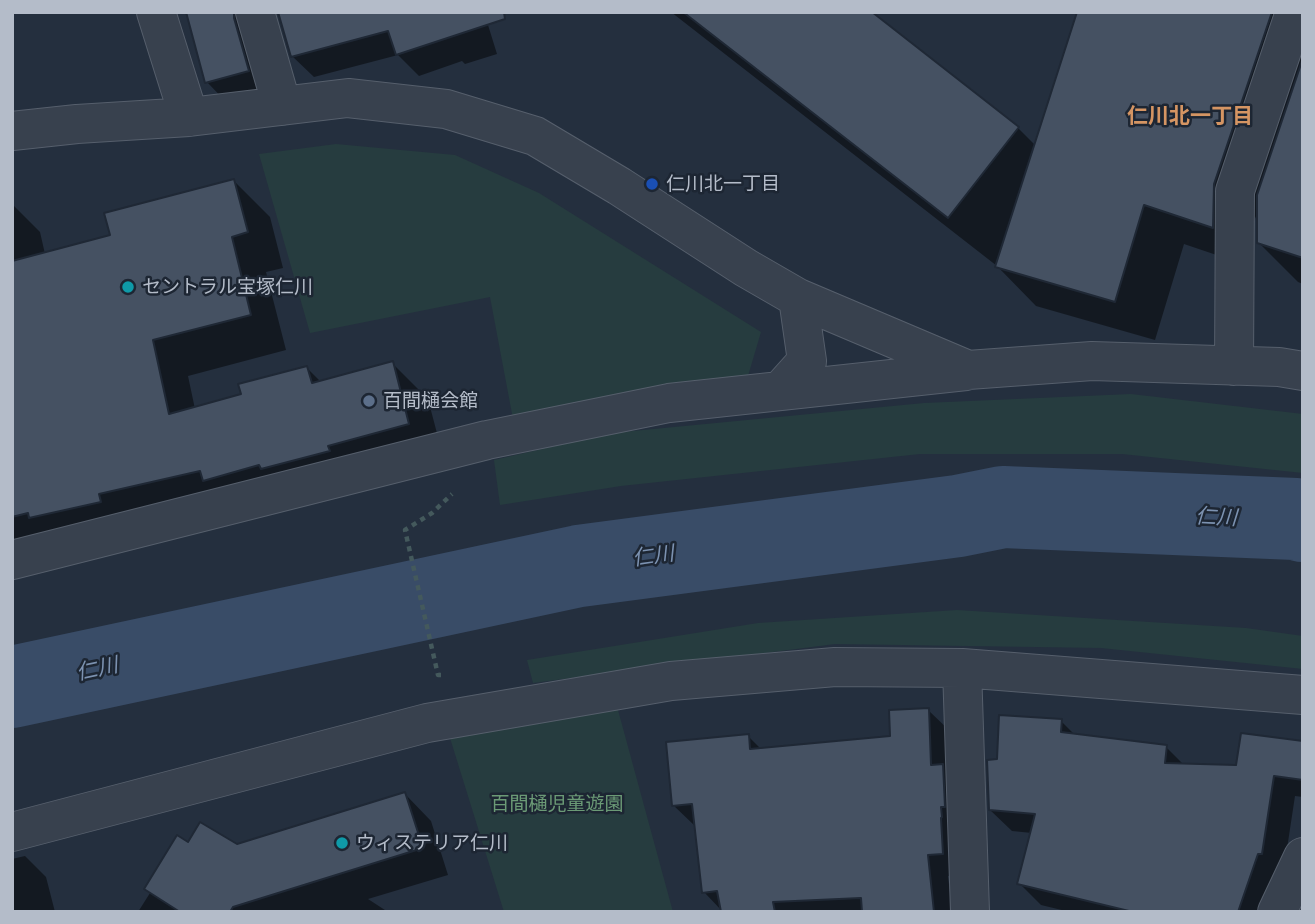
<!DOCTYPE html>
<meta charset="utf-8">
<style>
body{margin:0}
#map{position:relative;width:1315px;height:924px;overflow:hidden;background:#242f3e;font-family:Lato,sans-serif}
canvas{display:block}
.frame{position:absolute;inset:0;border:14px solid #b4bcc9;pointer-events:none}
</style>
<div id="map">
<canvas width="1315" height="924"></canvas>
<div class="frame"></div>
</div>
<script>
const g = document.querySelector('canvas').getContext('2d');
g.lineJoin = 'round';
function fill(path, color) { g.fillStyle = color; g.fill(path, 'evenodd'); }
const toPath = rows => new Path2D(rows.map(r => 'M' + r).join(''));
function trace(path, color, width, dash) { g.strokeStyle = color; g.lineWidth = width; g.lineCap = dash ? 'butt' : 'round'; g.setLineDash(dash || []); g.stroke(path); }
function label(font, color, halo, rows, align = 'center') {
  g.font = font + ' Lato,"Noto Sans JP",sans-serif'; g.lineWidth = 5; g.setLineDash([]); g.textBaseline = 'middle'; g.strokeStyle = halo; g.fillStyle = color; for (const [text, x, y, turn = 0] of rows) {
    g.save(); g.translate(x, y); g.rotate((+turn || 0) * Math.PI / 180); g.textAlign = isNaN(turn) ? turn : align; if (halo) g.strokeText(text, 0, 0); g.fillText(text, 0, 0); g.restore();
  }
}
fill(toPath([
 [336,144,455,155,539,193,761,332,748,376,513,419,490,297,310,333,259,154],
 [1131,394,1303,414,1303,473,1122,454,920,454,621,486,500,505,494,460,612,433,924,403],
 [957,610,1246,628,1303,636,1303,669,1101,648,835,644,533,683,527,660,758,623],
 [615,699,673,912,504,912,450,738]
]), '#263c3f');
fill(toPath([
 [189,12,270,12,270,92,228,104,207,82],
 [280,12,484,12,497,54,465,64,462,61,419,76,398,55,314,77,292,56],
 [671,12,869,12,1018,128,1036,146,1079,12,1303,12,1303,284,1298,282,1258,242,1258,211,1253,224,1252,267,1184,244,1155,340,1036,306,997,266],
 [234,181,270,217,283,268,266,272,286,350,188,376,195,409,243,395,307,368,321,382,392,363,428,399,444,460,12,568,12,204,40,232,45,254,112,236],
 [928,710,950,731,963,874,948,876,952,912,723,912,704,892,696,826,695,826,673,805,748,736,762,750,892,737],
 [1061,721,1076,736,1166,747,1185,766,1238,767,1303,743,1303,797,1295,796,1283,875,1266,912,1070,912,1041,905,1019,883,1032,833,1012,831,990,810,998,761],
 [405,794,431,821,448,875,368,899,388,912,138,912,150,893,146,889,189,844,237,846],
 [25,856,46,877,55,912,12,912,12,859]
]), '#0007');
trace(toPath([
 [12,687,579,566,958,516,1003,507,1296,519,1303,521]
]), '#394c67', 82);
const building = toPath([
 [186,12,234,12,234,18,249,71,205,83,186,12],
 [278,12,504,12,505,19,396,55,388,31,291,57,278,12],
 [683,12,872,12,1019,127,948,218,683,12],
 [1077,12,1272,12,1214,184,1213,228,1144,205,1115,302,995,267,1077,12],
 [1303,58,1303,258,1257,243,1257,195,1303,58],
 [234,179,248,232,232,237,251,315,153,340,169,414,241,394,238,384,307,366,312,383,393,361,409,424,328,446,330,451,261,469,259,465,203,481,200,471,99,494,101,502,29,518,28,513,12,517,12,261,110,235,104,213,234,179],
 [929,708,931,765,943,764,945,807,941,807,942,817,941,818,943,854,928,855,934,912,862,912,861,898,773,902,775,912,721,912,717,891,702,893,692,804,672,806,666,742,749,734,750,749,890,736,889,710,929,708],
 [999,715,1062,719,1061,732,1167,745,1165,763,1236,765,1241,733,1303,741,1303,780,1274,776,1262,854,1258,854,1238,912,1133,912,1017,884,1035,814,989,810,987,760,997,759,999,715],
 [405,792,423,848,233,907,230,912,180,912,144,889,177,835,188,842,200,822,237,844,405,792]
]);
fill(building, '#455162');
trace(building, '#1f2835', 2);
const minor = toPath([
 [156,12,189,117],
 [255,12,282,106],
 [12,131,77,124,189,117,348,98,446,109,535,136,619,186,746,268,798,298,968,370,1092,361,1279,367,1303,371],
 [1234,366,1235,191,1295,12],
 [781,390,807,361,798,298],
 [12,560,487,440,669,403,966,371],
 [962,668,970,912],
 [12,832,427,723,671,681,835,667,962,668,1303,695],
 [1277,912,1303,857]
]);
trace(minor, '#565f6c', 40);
trace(toPath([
 [441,675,438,675,405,530,432,513,452,494]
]), '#44595c', 4.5, [5, 5]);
trace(minor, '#38414e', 38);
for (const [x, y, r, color] of [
 [652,184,7,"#1a4fb4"],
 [128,287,7,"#0f9aa8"],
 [369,401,7,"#5c6f8a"],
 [342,843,7,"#0f9aa8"]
]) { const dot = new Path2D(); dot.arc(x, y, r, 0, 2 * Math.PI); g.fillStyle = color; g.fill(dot); trace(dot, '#1d2633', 2.5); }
label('19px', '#b4bcc9', '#1d2633', [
 ["仁川北一丁目",666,184],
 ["セントラル宝塚仁川",142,287],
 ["百間樋会館",383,401],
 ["ウィステリア仁川",356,843]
], 'left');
label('19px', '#6b9a76', '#1d2633', [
 ["百間樋児童遊園",557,804]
]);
label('bold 21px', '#d59563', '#1d2633', [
 ["仁川北一丁目",1190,116]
]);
label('italic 21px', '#7c92b1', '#1d2633', [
 ["仁川",1216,517,3],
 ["仁川",653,556,-8],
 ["仁川",97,669,-12]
]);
</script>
